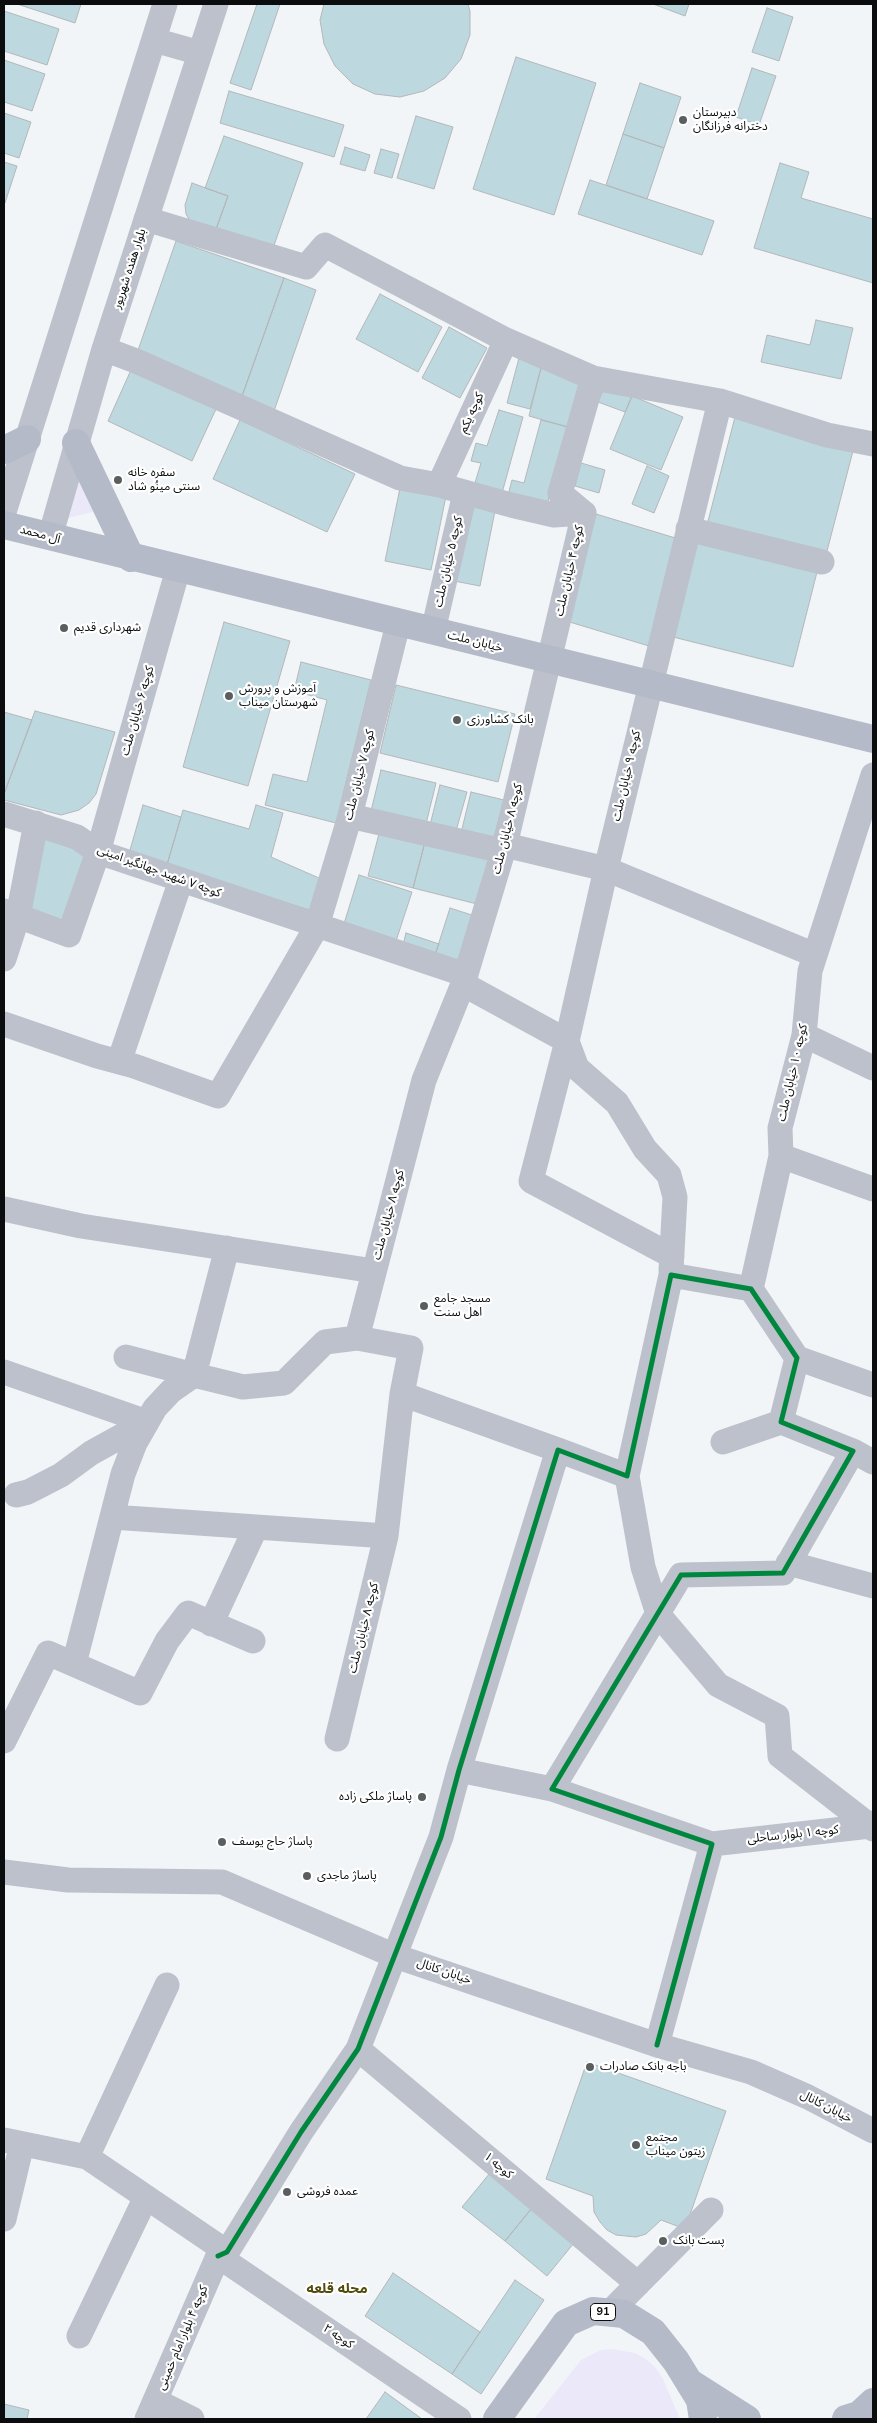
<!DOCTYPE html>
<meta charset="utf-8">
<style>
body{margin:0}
#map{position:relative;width:877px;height:2423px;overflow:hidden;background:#f2f5f8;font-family:"Nunito Sans",sans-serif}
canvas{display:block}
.frame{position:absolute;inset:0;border:5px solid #0a0c0d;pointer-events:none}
</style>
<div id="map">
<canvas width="877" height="2423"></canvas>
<div class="frame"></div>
</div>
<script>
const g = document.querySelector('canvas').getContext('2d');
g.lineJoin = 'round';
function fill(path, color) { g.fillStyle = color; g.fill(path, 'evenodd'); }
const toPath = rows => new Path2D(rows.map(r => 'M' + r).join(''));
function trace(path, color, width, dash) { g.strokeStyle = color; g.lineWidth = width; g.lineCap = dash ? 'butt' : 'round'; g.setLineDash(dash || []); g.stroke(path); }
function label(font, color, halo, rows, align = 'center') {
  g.font = font + ' "Nunito Sans","Noto Sans Arabic",sans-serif'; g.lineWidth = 4.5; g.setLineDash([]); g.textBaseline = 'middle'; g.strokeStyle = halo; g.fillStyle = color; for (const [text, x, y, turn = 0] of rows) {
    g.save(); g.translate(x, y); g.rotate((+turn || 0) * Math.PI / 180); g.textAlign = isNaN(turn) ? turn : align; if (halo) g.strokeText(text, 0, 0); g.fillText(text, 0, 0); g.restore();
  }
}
fill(toPath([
 [75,474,100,510,65,519],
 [612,2349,635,2353,646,2359,656,2368,663,2379,680,2419,534,2419,581,2360,601,2350]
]), '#ebe8fa');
const building = toPath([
 [17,4,81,4,75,23,17,4],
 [257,4,280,4,251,90,230,83,257,4],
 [324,4,468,4,470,11,470,35,461,59,445,78,424,91,400,97,375,94,353,84,335,66,324,44,320,20,324,4],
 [653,4,689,4,685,16,653,4],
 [767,8,793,17,779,61,752,52,767,8],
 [4,11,59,29,47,65,4,51,4,11],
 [516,57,596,83,554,215,473,189,516,57],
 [4,60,45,74,32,111,4,102,4,60],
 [752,68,776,76,759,125,736,117,752,68],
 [640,83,681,97,664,148,623,134,640,83],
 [229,91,344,125,334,157,220,123,229,91],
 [4,113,31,122,19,158,4,153,4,113],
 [416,116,453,127,434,189,397,178,416,116],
 [623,134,664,148,647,199,606,185,623,134],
 [224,136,303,163,272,251,215,232,228,196,205,188,224,136],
 [345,147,370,155,365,171,340,164,345,147],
 [381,149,399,154,392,178,374,173,381,149],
 [4,162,17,166,5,203,4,203,4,162],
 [780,163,809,172,801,198,873,219,873,283,754,248,780,163],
 [590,180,714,221,702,255,578,214,590,180],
 [192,183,228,196,215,232,190,221,186,214,185,205,192,183],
 [176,241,284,278,241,399,136,356,176,241],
 [284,278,316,290,274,411,241,399,284,278],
 [380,294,442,327,418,372,356,339,380,294],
 [816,320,853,328,841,379,761,362,767,335,810,345,816,320],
 [449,327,487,348,460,398,422,378,449,327],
 [519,358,541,368,530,409,507,403,519,358],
 [541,368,579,384,568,427,529,416,541,368],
 [131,370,216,409,192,461,108,421,131,370],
 [605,386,632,396,625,412,598,402,605,386],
 [632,396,683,417,661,470,610,449,632,396],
 [499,410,523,417,502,493,474,486,481,463,471,461,476,443,487,446,499,410],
 [735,417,854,447,826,555,707,525,735,417],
 [240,420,355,474,327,532,213,479,240,420],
 [541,420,568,427,547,505,508,495,512,480,524,483,541,420],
 [581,463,605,470,599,493,575,486,581,463],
 [647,466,669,476,654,513,632,504,647,466],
 [400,488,446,496,431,570,385,561,400,488],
 [470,501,496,506,480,586,454,581,470,501],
 [596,514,682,540,649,646,563,620,596,514],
 [698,538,818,568,793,667,673,637,698,538],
 [224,622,290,641,248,786,183,767,224,622],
 [301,662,371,680,336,823,265,805,273,774,307,782,327,700,294,691,301,662],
 [396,685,515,714,498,782,380,753,396,685],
 [35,711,115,732,96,794,89,803,79,810,61,815,4,800,4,794,35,711],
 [4,712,32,720,4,794,4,712],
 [381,770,436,783,426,824,371,811,381,770],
 [440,785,467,792,456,831,430,825,440,785],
 [471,792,504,800,493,841,461,833,471,792],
 [143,805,181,817,166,868,128,857,143,805],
 [256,805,283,813,271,857,319,878,310,910,166,868,183,810,249,829,256,805],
 [380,830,425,842,413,888,368,876,380,830],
 [38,836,88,854,66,923,24,907,38,836],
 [425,842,493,859,481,905,413,888,425,842],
 [359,875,412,892,395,944,343,927,359,875],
 [450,908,478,917,463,964,435,955,450,908],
 [406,933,439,944,435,955,403,945,406,933],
 [587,2062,726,2111,685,2229,661,2220,646,2234,636,2237,616,2235,607,2230,600,2222,594,2212,593,2196,546,2179,587,2062],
 [490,2173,532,2208,505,2241,462,2207,490,2173],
 [532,2208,574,2243,547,2276,505,2241,532,2208],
 [393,2273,480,2332,452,2374,365,2316,393,2273],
 [515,2280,544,2300,481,2394,452,2374,515,2280],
 [385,2392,422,2419,366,2419,385,2392],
 [4,2404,29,2410,27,2419,4,2419,4,2404]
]);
fill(building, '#bdd8df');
trace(building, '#b4b7b8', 1);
trace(toPath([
 [154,40,200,53],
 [146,219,306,267,325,245,506,340,593,378,720,401,827,435,873,444],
 [104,349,136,361,400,478,439,485,511,505,554,515,584,513],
 [439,485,506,340],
 [4,512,165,4],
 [688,529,822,562],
 [50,537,104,349,216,4],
 [433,631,465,493],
 [4,814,77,837,98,852,466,975],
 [350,816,503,851],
 [505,845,606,869,720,401],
 [4,911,69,935,98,852,178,569],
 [4,959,18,916,36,823],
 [463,984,567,1041,606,869,815,955],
 [4,1024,97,1056,134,1066,218,1096,317,926,350,816,398,624],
 [804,1035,873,1068],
 [567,1041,531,1181,672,1256],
 [567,1041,577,1068,617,1103,645,1149,669,1175,675,1197,671,1270],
 [119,1062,181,880],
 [781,1156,873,1189],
 [4,1209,81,1226,374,1271],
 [227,1248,194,1375,243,1387,284,1383,325,1342,357,1338],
 [751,1289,781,1156,780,1128,804,1035,810,971,873,775],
 [126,1357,194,1375],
 [797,1358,873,1385],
 [4,1372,147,1422],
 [402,1394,558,1450],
 [723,1442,781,1422],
 [853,1451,873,1462],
 [627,1476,643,1567,658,1614,718,1685,777,1716,780,1756,870,1826,873,1823],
 [16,1495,28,1492,61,1475,91,1453,147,1422],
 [112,1517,386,1536],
 [788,1563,873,1586],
 [211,1624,256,1527],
 [74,1664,123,1474,135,1443,155,1408,171,1391,194,1375],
 [337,1739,386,1536,402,1394,411,1348,357,1338,424,1080,463,984,505,845,584,513,560,493,593,378],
 [4,1741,48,1653,140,1693,167,1641,188,1613,253,1641],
 [459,1770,552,1789],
 [712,1844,870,1826,873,1829],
 [4,1872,68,1880,222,1882,395,1956,657,2045,751,2072,808,2097,873,2131],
 [358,2049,638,2284],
 [4,2140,87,2157,227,2252],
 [87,2157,167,1985],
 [4,2219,22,2144],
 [218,2256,227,2252,301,2132,358,2049,441,1837,459,1770,558,1450,627,1476,671,1275,751,1289,797,1358,781,1422,853,1451,783,1573,681,1575,552,1789,712,1844,657,2045],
 [218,2256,459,2419],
 [609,2313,711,2210],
 [79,2336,146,2197],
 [156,2401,192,2419],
 [147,2419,218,2256]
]), '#bcc1cc', 25);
trace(toPath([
 [76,443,131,558],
 [4,450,27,439],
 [4,525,873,739],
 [689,2382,747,2419],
 [497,2419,566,2323,593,2311,624,2314,653,2332,676,2361,700,2400,703,2419],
 [846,2419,859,2415,873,2402]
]), '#b4bac7', 28);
trace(toPath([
 [218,2256,227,2252,301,2132,358,2049,441,1837,459,1770,558,1450,627,1476,671,1275,751,1289,797,1358,781,1422,853,1451,783,1573,681,1575,552,1789,712,1844,657,2045]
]), '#00873e', 5);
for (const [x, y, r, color] of [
 [683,120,5,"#5b5e5f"],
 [118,480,5,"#5b5e5f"],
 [64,628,5,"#5b5e5f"],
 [229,696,5,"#5b5e5f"],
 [457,720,5,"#5b5e5f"],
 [424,1306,5,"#5b5e5f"],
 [422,1797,5,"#5b5e5f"],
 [222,1842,5,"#5b5e5f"],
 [307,1876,5,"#5b5e5f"],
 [590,2067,5,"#5b5e5f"],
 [636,2145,5,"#5b5e5f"],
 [287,2192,5,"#5b5e5f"],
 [663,2241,5,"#5b5e5f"]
]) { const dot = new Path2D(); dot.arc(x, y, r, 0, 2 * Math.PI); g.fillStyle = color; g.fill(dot); trace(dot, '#fff', 2); }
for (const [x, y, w] of [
 [603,2312,25]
]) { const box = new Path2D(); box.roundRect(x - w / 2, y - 8.5, w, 17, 4); g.fillStyle = '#fff'; g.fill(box); trace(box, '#0a0c0d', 1); }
label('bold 11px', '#0a0c0d', null, [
 ["91",603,2312]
]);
label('12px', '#0a0c0d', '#fff', [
 ["دبیرستان",693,113],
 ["دخترانه فرزانگان",693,127],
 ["سفره خانه",128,473],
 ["سنتی مینُو شاد",128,487],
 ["شهرداری قدیم",74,628],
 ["آموزش و پرورش",239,689],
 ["شهرستان میناب",239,703],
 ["بانک کشاورزی",467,720],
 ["مسجد جامع",434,1299],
 ["اهل سنت",434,1313],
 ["پاساژ ملکی زاده",412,1797,"right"],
 ["پاساژ حاج یوسف",232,1842],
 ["پاساژ ماجدی",317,1876],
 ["باجه بانک صادرات",600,2067],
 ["مجتمع",646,2138],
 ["زیتون میناب",646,2152],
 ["عمده فروشی",297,2192],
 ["پست بانک",673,2241]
], 'left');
label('12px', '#0a0c0d', '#fff', [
 ["بلوار هفده شهریور",130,269,-72],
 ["کوچه یکم",472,413,-65],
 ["آل محمد",40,535,15],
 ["کوچه ۵ خیابان ملت",449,562,-77],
 ["کوچه ۴ خیابان ملت",570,571,-77],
 ["خیابان ملت",475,642,14],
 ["کوچه ۶ خیابان ملت",138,711,-74],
 ["کوچه ۷ خیابان ملت",360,775,-76],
 ["کوچه ۹ خیابان ملت",627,776,-77],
 ["کوچه ۸ خیابان ملت",508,829,-76],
 ["کوچه ۷ شهید جهانگیر امینی",159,872,20],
 ["کوچه ۱۰ خیابان ملت",793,1073,-77],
 ["کوچه ۸ خیابان ملت",389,1215,-75],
 ["کوچه ۸ خیابان ملت",364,1628,-76],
 ["کوچه ۱ بلوار ساحلی",793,1835,-6],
 ["خیابان کانال",444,1972,19],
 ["خیابان کانال",826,2107,27],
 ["کوچه ۱",498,2166,40],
 ["کوچه ۲",338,2337,34],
 ["کوچه ۴ بلوار امام خمینی",183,2338,-67]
]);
label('bold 14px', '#524d0d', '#fff', [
 ["محله قلعه",337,2290]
]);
</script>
